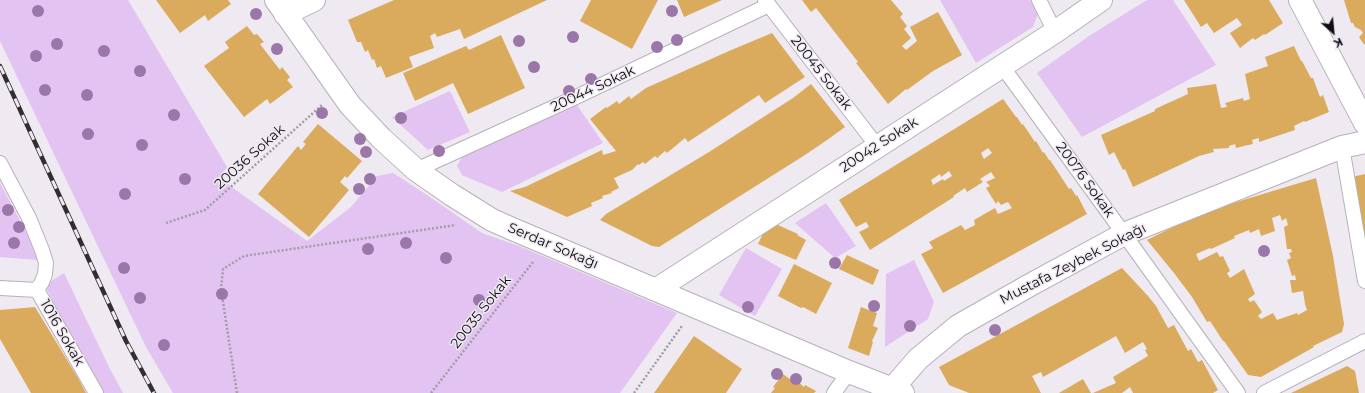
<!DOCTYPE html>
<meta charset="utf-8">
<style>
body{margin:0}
#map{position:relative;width:1365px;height:393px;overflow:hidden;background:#efe9f1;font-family:Montserrat,sans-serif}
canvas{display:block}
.north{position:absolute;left:1313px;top:12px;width:40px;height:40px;-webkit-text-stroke:3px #efe9f1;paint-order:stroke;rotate:153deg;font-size:11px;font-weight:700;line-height:16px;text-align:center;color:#100e11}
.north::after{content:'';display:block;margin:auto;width:14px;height:18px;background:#100e11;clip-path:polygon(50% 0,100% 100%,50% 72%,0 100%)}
</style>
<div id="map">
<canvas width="1365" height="393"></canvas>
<div class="north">K</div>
</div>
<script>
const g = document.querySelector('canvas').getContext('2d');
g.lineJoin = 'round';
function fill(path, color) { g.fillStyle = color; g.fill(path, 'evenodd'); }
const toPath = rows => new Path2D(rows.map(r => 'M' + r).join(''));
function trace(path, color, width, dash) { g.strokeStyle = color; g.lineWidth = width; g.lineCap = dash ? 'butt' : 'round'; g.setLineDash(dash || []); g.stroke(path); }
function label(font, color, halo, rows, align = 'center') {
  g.font = font + ' Montserrat,sans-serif'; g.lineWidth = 3; g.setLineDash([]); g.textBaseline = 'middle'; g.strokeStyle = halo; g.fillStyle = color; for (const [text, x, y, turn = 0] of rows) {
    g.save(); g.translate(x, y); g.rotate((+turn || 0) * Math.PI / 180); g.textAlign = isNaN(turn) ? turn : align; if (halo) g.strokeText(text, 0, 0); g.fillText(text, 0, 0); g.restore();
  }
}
fill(toPath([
 [0,0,128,0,227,167,219,178,307,241,351,207,377,176,393,173,424,193,482,233,519,246,677,313,620,393,173,393,146,347,0,41],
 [940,0,1030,0,1038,14,1033,27,976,63],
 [1147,0,1173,0,1216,65,1082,137,1037,73,1089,36],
 [450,91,470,132,428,150,392,117],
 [577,105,603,143,502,192,462,175,457,166,462,157],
 [0,183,28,236,38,260,0,257],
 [826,203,856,246,835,258,795,223],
 [746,248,782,269,755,316,719,295],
 [914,260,934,302,928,319,885,347,886,274],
 [64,273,109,367,123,393,97,393,89,378,45,285]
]), '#e2c3f1');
fill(toPath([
 [156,0,228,0,231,4,208,21,205,15,180,33],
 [394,0,547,0,464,39,460,29,437,37,435,33,430,36,434,48,409,57,413,67,386,78,381,66,377,68,374,59,372,60,368,50,365,52,361,42,357,42,348,20],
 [591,0,658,0,632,49,580,21],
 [677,0,722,0,684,17],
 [802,0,891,0,903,14,900,17,907,26,904,29,911,38,902,46,906,50,917,41,910,27,938,12,962,55,933,71,907,90,906,89,888,104,856,63,858,62,816,8,811,12],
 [1184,0,1269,0,1283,23,1265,35,1264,34,1255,40,1253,38,1240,48,1230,33,1242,25,1237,18,1214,33,1207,23,1201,27],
 [1344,0,1365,0,1365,45,1363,43,1359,37,1363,33,1361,30,1355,27,1353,23,1351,23],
 [247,26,254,35,257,34,264,42,260,44,280,70,282,67,290,77,287,80,293,87,270,104,267,99,244,117,204,66,229,48,225,42],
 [772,33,805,77,765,103,759,95,688,142,685,138,667,153,665,151,657,158,655,156,645,164,643,162,639,165,638,164,632,170,614,178,619,188,611,192,612,193,602,196,603,198,591,203,592,206,567,217,510,191,525,187,602,150,603,155,616,151,590,119,606,107,607,108,617,101,619,104,629,96,631,99,646,88,729,51],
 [501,35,525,88,468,114,453,83,415,101,403,73,466,46,469,50],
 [1294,46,1301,61,1302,61,1311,78,1313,78,1320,97,1323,95,1329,112,1305,122,1304,121,1294,126,1295,130,1259,142,1259,138,1252,140,1253,144,1244,146,1236,148,1235,144,1229,146,1229,148,1213,149,1214,152,1199,156,1133,187,1125,169,1123,170,1114,152,1109,155,1101,135,1155,111,1155,109,1188,94,1187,88,1216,84,1221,108,1227,107,1225,103,1243,98,1244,101,1250,99,1245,74,1268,66,1265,57],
 [811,84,845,127,827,140,805,155,659,247,652,246,600,220,606,214,709,152,793,98],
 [1003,99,1016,117,1017,117,1022,125,1023,124,1035,142,1036,141,1043,153,1044,152,1049,160,1050,160,1069,189,1071,188,1076,196,1077,195,1087,214,943,293,921,254,933,248,929,242,961,225,965,230,975,225,974,220,995,208,998,214,1012,208,1008,202,1001,205,998,201,996,204,986,188,990,186,986,182,995,178,991,172,980,179,983,182,967,192,965,188,953,196,954,197,870,250,859,232,869,227,866,222,856,227,839,200],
 [988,148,992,153,984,159,981,153],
 [949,171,952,176,944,181,943,179,933,185,931,180,940,174,941,177],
 [318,124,362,161,347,178,345,176,340,182,349,190,309,237,258,194,298,146,301,150,306,144,303,142],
 [1365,174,1365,236,1364,236,1352,177],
 [1316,178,1333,256,1344,324,1342,332,1313,346,1314,347,1261,377,1248,375,1224,341,1223,341,1210,321,1207,322,1192,297,1174,273,1147,240,1185,221,1223,206],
 [1280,215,1282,221,1286,218,1288,225,1284,227,1287,249,1291,249,1292,252,1289,253,1291,258,1287,260,1292,276,1295,275,1296,280,1290,280,1292,293,1303,291,1305,304,1307,310,1298,315,1297,313,1277,320,1273,313,1261,319,1258,316,1262,312,1254,300,1250,302,1248,299,1255,294,1244,269,1230,278,1227,273,1230,271,1223,256,1220,257,1217,252,1199,261,1196,254,1210,248,1211,249,1235,238,1234,236,1249,230,1250,233,1259,229,1261,236,1275,231,1272,218],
 [769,221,798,234,797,235,806,240,796,260,758,244],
 [847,255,879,270,873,285,839,269],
 [794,264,832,283,816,314,803,307,801,308,778,296],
 [1122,268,1148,296,1156,306,1168,328,1174,325,1188,351,1191,349,1198,362,1202,360,1218,390,1213,393,1133,393,1130,387,1122,393,1093,393,1116,383,1113,377,1148,356,1145,350,1147,349,1143,342,1125,353,1116,336,1043,377,1041,372,1032,376,1041,393,969,393,949,385,939,367],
 [35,307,78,378,86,393,31,393,0,339,0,310],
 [861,307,877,313,873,326,878,328,872,341,873,342,869,356,848,348],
 [694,336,742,369,726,393,654,393],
 [1347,366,1355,371,1359,393,1291,393],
 [783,374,795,383,796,380,804,387,805,385,816,391,814,393,771,393,775,388,773,387],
 [1083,379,1091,393,1059,393]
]), '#daab5d');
const service = toPath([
 [765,0,877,146],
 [1039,0,1055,32],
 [1002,66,1124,234,1238,393],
 [1342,147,1365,281],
 [0,163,29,218,42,250,46,263,45,274,42,282,37,290,96,393],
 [416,170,574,98,769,5],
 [0,288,37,290],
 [834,393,849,372],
 [1264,393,1365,341]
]);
const minor = toPath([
 [276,0,350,105,382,139,416,170,452,195,492,220,510,228,849,372,903,393],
 [1300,0,1365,123],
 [285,14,314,0],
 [657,289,1055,32,1101,0],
 [893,388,918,359,958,326,1030,285,1124,234,1342,147,1365,142]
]);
trace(service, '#b6b1b9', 16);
trace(minor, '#b6b1b9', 24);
trace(toPath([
 [166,223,205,210,322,105],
 [237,393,221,289,223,269,244,256,456,225],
 [431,393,533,262],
 [634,393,682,326]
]), '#a29da4', 2.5, [2, 2]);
trace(service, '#fff', 14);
trace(minor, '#fff', 22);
const rail = toPath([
 [0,66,126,341,154,393]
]);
trace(rail, '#302e31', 4.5);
trace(rail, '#efe9f1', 3, [9]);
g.fillStyle = '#9a77a8';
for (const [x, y] of [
 [38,11],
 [672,11],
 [256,14],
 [573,37],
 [677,40],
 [519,41],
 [57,44],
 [657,47],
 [277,49],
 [104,51],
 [36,56],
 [534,67],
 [140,71],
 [591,79],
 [45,90],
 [569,91],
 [87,95],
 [322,113],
 [174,115],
 [401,118],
 [88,134],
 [360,139],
 [142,145],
 [439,151],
 [366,152],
 [185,179],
 [370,179],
 [359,189],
 [125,194],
 [8,210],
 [19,227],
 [14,243],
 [406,243],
 [368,249],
 [1264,251],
 [446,258],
 [835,263],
 [124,268],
 [222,294],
 [140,298],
 [479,300],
 [874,306],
 [748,307],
 [910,326],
 [995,330],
 [164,345],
 [777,374],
 [796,379]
]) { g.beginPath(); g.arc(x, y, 6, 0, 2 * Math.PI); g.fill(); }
label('14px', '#100e11', '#efe9f1', [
 ["20045 Sokak",821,73,52],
 ["20044 Sokak",593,89,-25],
 ["20042 Sokak",879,145,-33],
 ["20036 Sokak",250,157,-42],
 ["20076 Sokak",1085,180,54],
 ["Serdar Sokağı",553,246,23],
 ["Mustafa Zeybek Sokağı",1073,264,-27],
 ["20035 Sokak",481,312,-52],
 ["1016 Sokak",62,333,60]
]);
</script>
